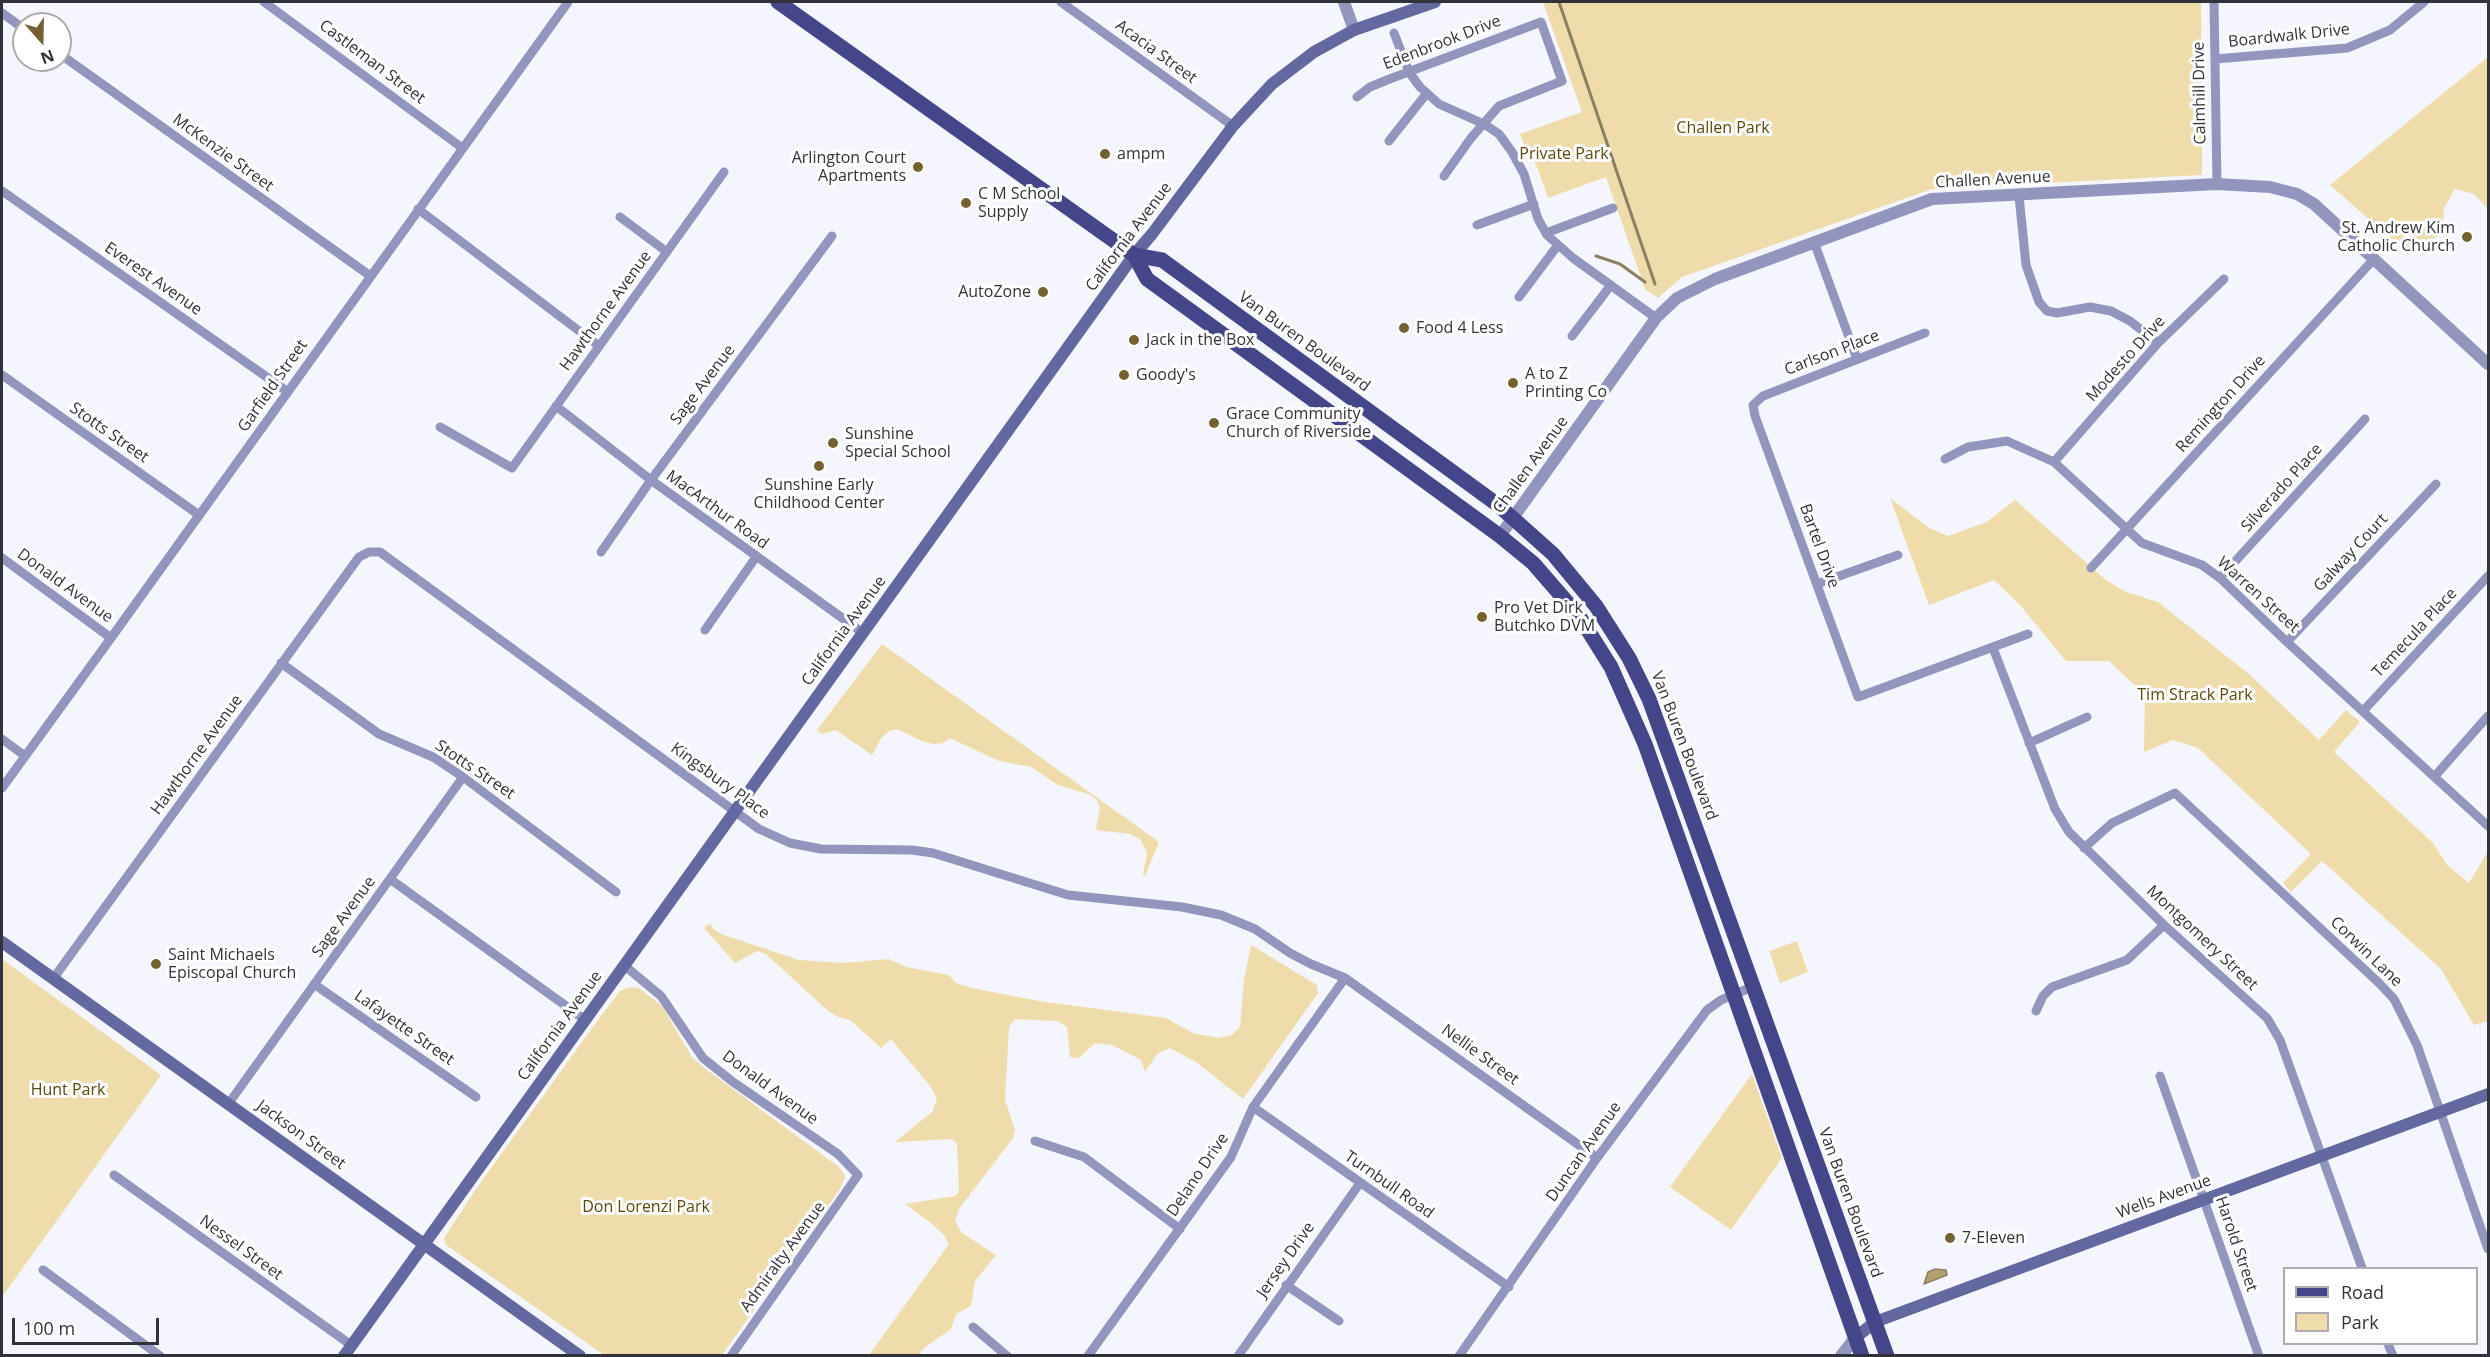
<!DOCTYPE html>
<style>
body{margin:0}
#map{position:relative;width:2490px;height:1357px;overflow:hidden;background:#f4f5fd;font-family:"Open Sans",sans-serif}
canvas{display:block}
.frame{position:absolute;inset:0;border:3px solid #32333a;pointer-events:none}
.legend{position:absolute;left:2283px;top:1267px;width:195px;height:78px;box-sizing:border-box;background:#fff;border:2px solid #adadb0;margin:0;padding:8px 10px;list-style:none;font-size:18px;color:#32333a}
.legend li{display:flex;align-items:center;gap:12px;height:30px}
.legend b{width:30px;border:2px solid #adadb0}
.north{position:absolute;left:12px;top:12px;width:60px;height:60px;box-sizing:border-box;background:#fff;border:2px solid #adadb0;border-radius:50%;rotate:160deg;font-size:16px;font-weight:700;line-height:24px;text-align:center;color:#32333a}
.north::after{content:'';display:block;margin:auto;width:21px;height:27px;background:#736230;clip-path:polygon(50% 0,100% 100%,50% 72%,0 100%)}
.scale{position:absolute;left:12px;top:1318px;width:147px;height:27px;box-sizing:border-box;border:3px solid #32333a;border-top:0;padding-left:8px;font-size:18px;line-height:21px;white-space:nowrap;color:#32333a;-webkit-text-stroke:4px #fff;paint-order:stroke}
</style>
<div id="map">
<canvas width="2490" height="1357"></canvas>
<div class="frame"></div>
<ul class="legend">
<li><b style="height:8px;background:#45468a"></b>Road</li>
<li><b style="height:16px;background:#eeddab"></b>Park</li>
</ul>
<div class="north">N</div>
<div class="scale">100 m</div>
</div>
<script>
const g = document.querySelector('canvas').getContext('2d');
g.lineJoin = 'round';
function fill(path, color) { g.fillStyle = color; g.fill(path, 'evenodd'); }
const toPath = rows => new Path2D(rows.map(r => 'M' + r).join(''));
function trace(path, color, width, dash) { g.strokeStyle = color; g.lineWidth = width; g.lineCap = dash ? 'butt' : 'round'; g.setLineDash(dash || []); g.stroke(path); }
function label(font, color, halo, rows, align = 'center') {
  g.font = font + ' "Open Sans",sans-serif'; g.lineWidth = 6; g.setLineDash([]); g.textBaseline = 'middle'; g.strokeStyle = halo; g.fillStyle = color; for (const [text, x, y, turn = 0] of rows) {
    g.save(); g.translate(x, y); g.rotate((+turn || 0) * Math.PI / 180); g.textAlign = isNaN(turn) ? turn : align; if (halo) g.strokeText(text, 0, 0); g.fillText(text, 0, 0); g.restore();
  }
}
fill(toPath([
 [1543,2,2201,2,2202,175,1932,189,1682,277,1658,298,1645,289,1606,177,1548,198,1537,167,1524,145,1520,134,1582,112],
 [2488,57,2488,209,2474,194,2455,189,2444,208,2442,235,2404,250,2330,185],
 [1890,498,1929,528,1948,536,1987,522,2015,500,2106,580,2126,592,2158,602,2249,674,2319,740,2346,710,2360,722,2334,752,2433,843,2447,865,2469,883,2488,851,2488,1021,2474,1025,2441,969,2322,861,2291,892,2283,883,2311,854,2198,748,2173,740,2144,752,2145,695,2109,661,2066,661,2020,605,1994,580,1929,605],
 [882,644,1159,842,1145,876,1143,874,1147,853,1141,840,1130,834,1096,830,1100,807,1096,799,1088,794,1058,785,1031,767,999,761,950,738,943,743,935,744,924,742,897,729,889,731,881,738,872,755,836,730,822,734,817,730],
 [710,923,714,930,724,935,799,960,843,963,889,959,906,967,949,975,956,983,972,988,1039,1001,1166,1018,1193,1033,1218,1038,1232,1035,1240,1027,1244,980,1251,945,1317,985,1318,993,1243,1099,1196,1062,1170,1048,1158,1053,1145,1072,1141,1060,1112,1045,1095,1043,1079,1058,1070,1057,1067,1027,1058,1021,1015,1019,1009,1027,1005,1100,1015,1129,1013,1138,959,1209,955,1221,962,1233,996,1255,975,1281,971,1306,956,1314,951,1329,924,1348,919,1355,869,1355,949,1244,943,1234,932,1224,905,1204,955,1196,959,1192,957,1144,952,1139,895,1142,933,1111,937,1099,931,1087,900,1050,891,1039,881,1048,850,1020,838,1017,828,1011,766,954,757,951,735,963,704,928],
 [1797,941,1808,972,1780,983,1769,951],
 [2,959,161,1075,2,1297],
 [629,987,639,988,662,1006,692,1057,703,1067,839,1167,845,1176,840,1189,722,1355,604,1355,446,1245,444,1238,476,1189,595,1024,620,991],
 [1752,1074,1782,1158,1731,1230,1670,1187]
]), '#eeddab');
const water = toPath([
 [1935,1269,1946,1270,1947,1275,1924,1284,1928,1272,1935,1269]
]);
fill(water, '#b1a16f');
trace(water, '#8b805f', 1.5);
trace(toPath([
 [1559,2,1655,284],
 [1596,256,1620,264,1645,282]
]), '#8b805f', 3);
trace(toPath([
 [264,2,461,147],
 [1061,2,1233,126],
 [2214,2,2217,184],
 [2,13,24,29],
 [1394,33,1409,72,1420,87,1439,104,1484,124,1499,134,1512,152,1524,174,1538,219,1547,235,1573,258,1656,318],
 [60,54,369,275],
 [2215,59,2347,48,2390,30,2424,2],
 [1357,97,1370,87,1387,80,1541,22,1562,81,1499,106,1471,138,1444,176],
 [1389,141,1427,93],
 [2,191,288,392],
 [2019,196,2026,265,2039,302,2047,311,2057,313,2090,307,2111,311,2130,321,2158,343],
 [418,209,599,346],
 [620,217,667,252],
 [1477,225,1534,204],
 [1546,233,1613,208],
 [1814,242,1857,359],
 [1519,297,1558,245],
 [1925,333,1763,396,1753,405,1755,416,1858,697,2028,634],
 [1572,336,1611,285],
 [2,375,199,515],
 [556,406,651,480,863,633],
 [440,427,512,468,724,172],
 [1945,459,1968,447,2007,441,2054,462,2142,543,2202,565,2220,578,2287,642,2488,826],
 [2054,462,2158,343,2224,279],
 [601,552,651,480,832,236],
 [2,558,111,638],
 [2091,568,2373,260],
 [2220,578,2365,419],
 [1817,584,1898,555],
 [705,630,756,557],
 [2287,642,2436,484],
 [1993,648,2055,809,2069,832,2164,925,2267,1018,2280,1040,2362,1268],
 [281,663,379,734,433,757,463,777,616,892],
 [2364,710,2488,576],
 [2,739,25,756],
 [2029,743,2087,717],
 [2435,776,2488,716],
 [2,788,111,638,568,2],
 [2084,848,2112,823,2175,793,2379,983,2394,999,2417,1045,2488,1249],
 [390,879,584,1019],
 [625,966,661,996,703,1058,733,1082,838,1154,858,1175,731,1356],
 [53,979,359,557,369,552,380,552,759,829,790,843,821,849,912,850,933,853,1068,895,1182,907,1221,915,1255,929,1290,953,1311,964,1345,978,1597,1158],
 [314,984,476,1097],
 [2036,1011,2043,996,2052,987,2127,960,2164,925],
 [2160,1076,2259,1356],
 [229,1103,463,777],
 [1253,1107,1509,1287],
 [1035,1141,1084,1157,1180,1229],
 [114,1175,351,1345],
 [43,1270,160,1356],
 [1286,1285,1339,1321],
 [973,1327,1007,1356],
 [2388,1344,2393,1356],
 [1088,1356,1231,1157,1253,1107,1345,978],
 [1238,1356,1360,1183],
 [1459,1356,1597,1158,1707,1010,1721,1000,1752,987]
]), '#9296be', 9);
trace(toPath([
 [1344,2,1354,30],
 [1500,536,1656,318,1677,298,1715,279,1932,199,2217,184,2270,187,2297,194,2314,204,2488,364],
 [1841,1356,1855,1338]
]), '#9296be', 12);
trace(toPath([
 [2,942,580,1356],
 [1855,1338,1875,1322,2488,1094],
 [344,1356,1134,255,1152,234,1233,126,1272,84,1314,52,1354,30,1435,2]
]), '#6468a0', 12);
trace(toPath([
 [778,2,1134,255,1147,279,1500,536,1533,563,1579,616,1611,667,1645,744,1862,1356],
 [1134,255,1162,260,1498,505,1553,554,1596,606,1629,658,1649,699,1887,1356]
]), '#45468a', 15);
for (const [x, y, r, color] of [
 [1105,154,6,"#736230"],
 [918,167,6,"#736230"],
 [966,203,6,"#736230"],
 [2467,237,6,"#736230"],
 [1043,292,6,"#736230"],
 [1404,328,6,"#736230"],
 [1134,340,6,"#736230"],
 [1124,375,6,"#736230"],
 [1513,383,6,"#736230"],
 [1214,423,6,"#736230"],
 [833,443,6,"#736230"],
 [819,466,6,"#736230"],
 [1482,617,6,"#736230"],
 [156,964,6,"#736230"],
 [1950,1238,6,"#736230"]
]) { const dot = new Path2D(); dot.arc(x, y, r, 0, 2 * Math.PI); g.fillStyle = color; g.fill(dot); trace(dot, '#fff', 2); }
label('16px', '#32333a', '#fff', [
 ["Boardwalk Drive",2289,36,-6],
 ["Edenbrook Drive",1442,43,-21],
 ["Acacia Street",1156,52,36],
 ["Castleman Street",372,62,37],
 ["Calmhill Drive",2200,93,-91],
 ["McKenzie Street",223,153,36],
 ["Challen Avenue",1993,180,-3],
 ["California Avenue",1129,237,-53],
 ["Everest Avenue",153,279,35],
 ["Hawthorne Avenue",606,311,-54],
 ["Van Buren Boulevard",1304,342,36],
 ["Carlson Place",1832,353,-21],
 ["Modesto Drive",2126,359,-48],
 ["Sage Avenue",703,385,-53],
 ["Garfield Street",273,386,-55],
 ["Remington Drive",2221,404,-48],
 ["Stotts Street",109,433,35],
 ["Challen Avenue",1531,465,-54],
 ["Silverado Place",2282,488,-48],
 ["MacArthur Road",717,510,36],
 ["Bartel Drive",1819,546,70],
 ["Galway Court",2351,553,-47],
 ["Donald Avenue",65,586,36],
 ["Warren Street",2258,595,42],
 ["California Avenue",844,631,-54],
 ["Temecula Place",2415,633,-47],
 ["Van Buren Boulevard",1684,746,69],
 ["Hawthorne Avenue",197,755,-54],
 ["Stotts Street",475,770,34],
 ["Kingsbury Place",720,781,36],
 ["Sage Avenue",344,917,-54],
 ["Montgomery Street",2202,938,43],
 ["Corwin Lane",2366,952,44],
 ["California Avenue",560,1026,-54],
 ["Lafayette Street",404,1028,35],
 ["Nellie Street",1480,1055,36],
 ["Donald Avenue",770,1088,36],
 ["Jackson Street",301,1135,36],
 ["Duncan Avenue",1584,1152,-55],
 ["Delano Drive",1198,1175,-56],
 ["Turnbull Road",1389,1185,35],
 ["Wells Avenue",2164,1197,-20],
 ["Van Buren Boulevard",1850,1203,70],
 ["Harold Street",2236,1244,71],
 ["Nessel Street",241,1248,36],
 ["Admiralty Avenue",783,1257,-54],
 ["Jersey Drive",1286,1260,-55]
]);
label('16px', '#5b490b', '#fff', [
 ["Challen Park",1723,128],
 ["Private Park",1564,154],
 ["Tim Strack Park",2195,695],
 ["Hunt Park",68,1090],
 ["Don Lorenzi Park",646,1207]
]);
label('16px', '#32333a', '#fff', [
 ["ampm",1117,154],
 ["Arlington Court",906,158,"right"],
 ["Apartments",906,176,"right"],
 ["C M School",978,194],
 ["Supply",978,212],
 ["St. Andrew Kim",2455,228,"right"],
 ["Catholic Church",2455,246,"right"],
 ["AutoZone",1031,292,"right"],
 ["Food 4 Less",1416,328],
 ["Jack in the Box",1146,340],
 ["A to Z",1525,374],
 ["Printing Co",1525,392],
 ["Goody's",1136,375],
 ["Grace Community",1226,414],
 ["Church of Riverside",1226,432],
 ["Sunshine",845,434],
 ["Special School",845,452],
 ["Sunshine Early",819,485,"center"],
 ["Childhood Center",819,503,"center"],
 ["Pro Vet Dirk",1494,608],
 ["Butchko DVM",1494,626],
 ["Saint Michaels",168,955],
 ["Episcopal Church",168,973],
 ["7-Eleven",1962,1238]
], 'left');
</script>
